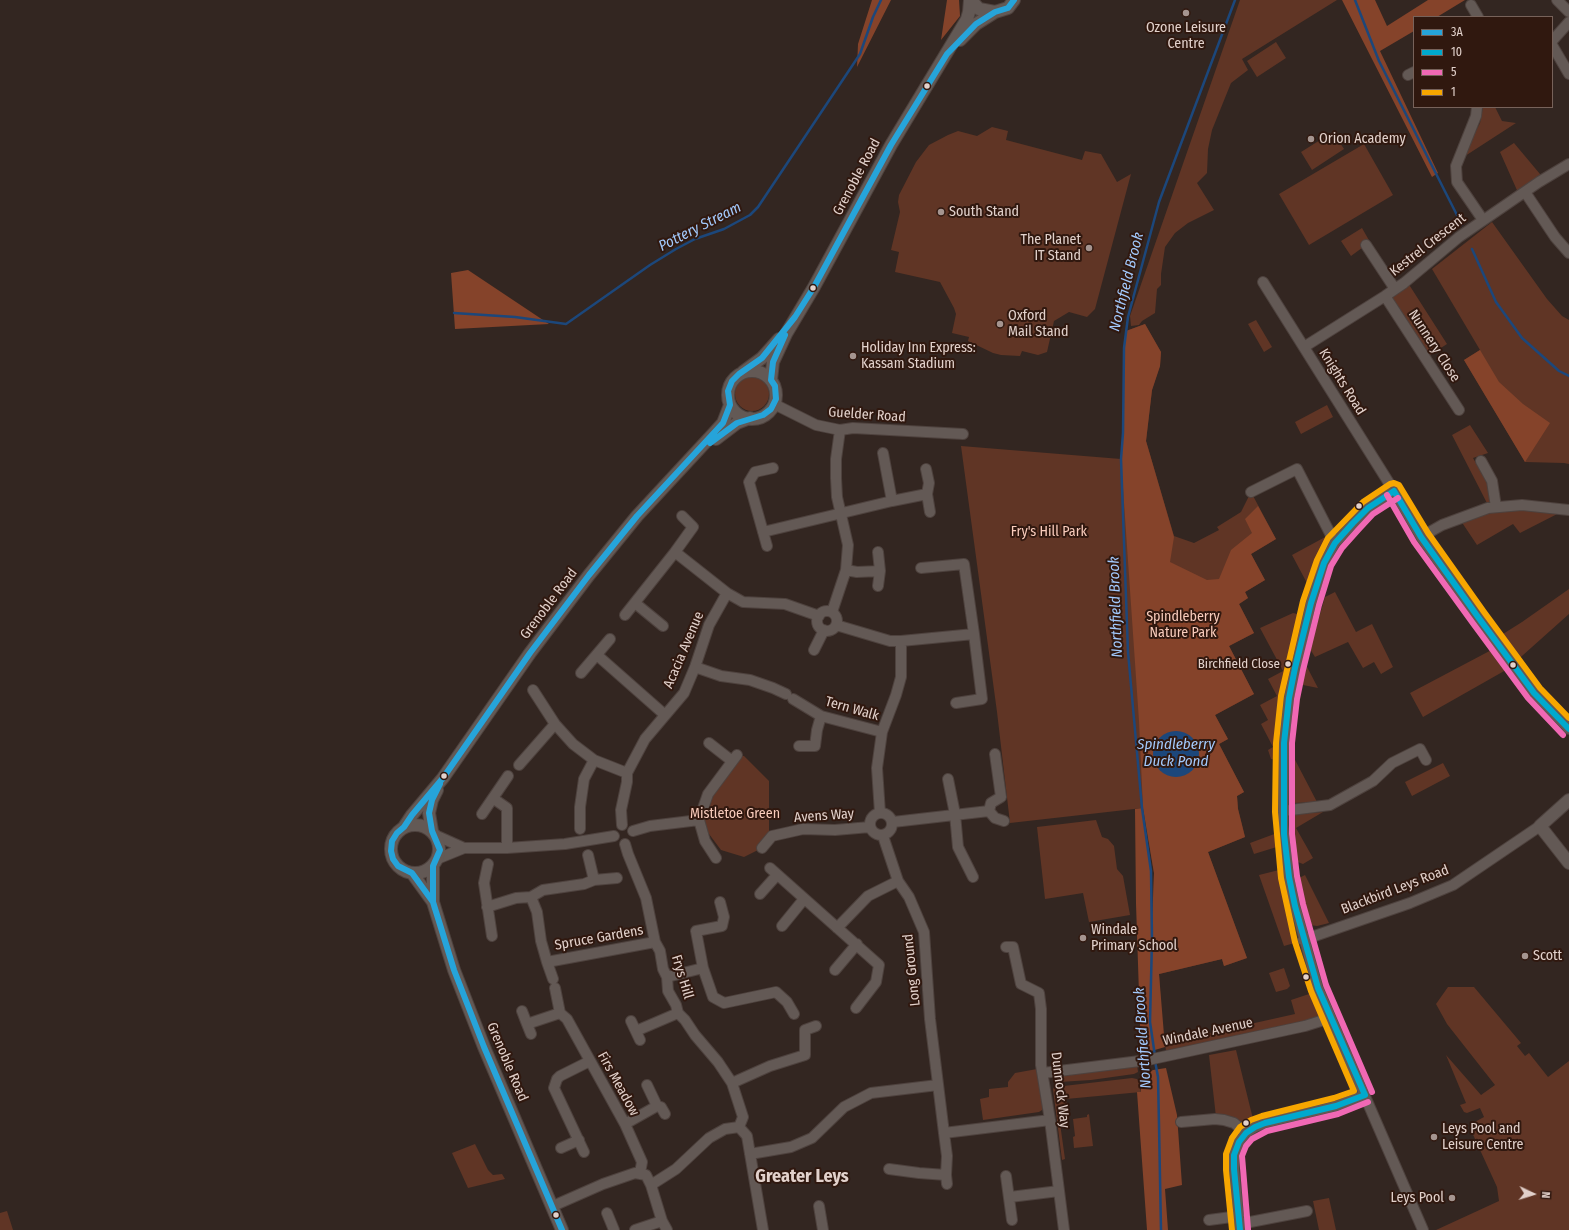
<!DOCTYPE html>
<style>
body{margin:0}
#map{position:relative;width:1569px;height:1230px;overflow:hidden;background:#332621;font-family:"Fira Sans Condensed",sans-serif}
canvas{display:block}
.legend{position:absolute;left:1413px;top:16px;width:140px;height:92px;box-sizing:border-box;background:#30180f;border:1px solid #77625a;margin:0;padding:5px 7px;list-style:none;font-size:12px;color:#e2d1cb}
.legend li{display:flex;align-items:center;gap:8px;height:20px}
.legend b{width:20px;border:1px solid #77625a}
.north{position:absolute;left:1513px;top:1174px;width:40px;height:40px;-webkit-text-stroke:3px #30180f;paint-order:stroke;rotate:94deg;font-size:11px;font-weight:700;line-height:16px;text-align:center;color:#e2d1cb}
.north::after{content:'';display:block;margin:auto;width:14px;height:18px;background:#e2d1cb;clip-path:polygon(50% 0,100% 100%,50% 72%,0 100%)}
</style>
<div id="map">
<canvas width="1569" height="1230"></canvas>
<ul class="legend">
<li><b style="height:5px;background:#26a4da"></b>3A</li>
<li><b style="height:5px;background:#00a9ce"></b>10</li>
<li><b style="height:5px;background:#f068b4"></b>5</li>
<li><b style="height:5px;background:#f7a600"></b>1</li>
</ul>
<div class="north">N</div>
</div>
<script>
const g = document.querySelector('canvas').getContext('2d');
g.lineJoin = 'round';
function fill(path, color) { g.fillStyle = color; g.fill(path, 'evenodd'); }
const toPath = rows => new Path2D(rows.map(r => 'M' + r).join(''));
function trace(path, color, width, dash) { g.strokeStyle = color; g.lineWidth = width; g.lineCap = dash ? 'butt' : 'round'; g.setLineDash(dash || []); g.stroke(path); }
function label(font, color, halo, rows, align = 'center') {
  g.font = font + ' "Fira Sans Condensed",sans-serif'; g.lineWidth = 4; g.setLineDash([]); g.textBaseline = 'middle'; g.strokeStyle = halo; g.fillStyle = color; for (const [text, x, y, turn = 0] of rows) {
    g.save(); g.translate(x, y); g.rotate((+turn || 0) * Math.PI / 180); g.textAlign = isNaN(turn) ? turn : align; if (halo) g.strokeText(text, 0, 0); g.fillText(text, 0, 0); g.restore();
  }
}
fill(toPath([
 [1240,0,1337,0,1242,59,1248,70,1231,83,1212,130,1208,149,1207,173,1197,183,1214,210,1188,223,1175,233,1165,247,1161,274,1161,285,1157,289,1155,313,1142,321,1139,325,1131,326,1130,316],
 [1276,42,1286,58,1257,77,1247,61],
 [1483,107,1495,107,1502,121,1516,123,1462,158,1480,123],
 [992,127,1008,131,1006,140,1082,160,1085,151,1101,154,1117,182,1131,174,1095,309,1087,317,1069,312,1054,321,1047,352,1038,355,1022,351,1020,356,1001,355,993,353,968,341,969,337,952,333,956,314,954,308,940,282,895,272,899,252,891,250,900,212,898,202,899,195,916,162,929,145,948,135,958,131,977,136],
 [1333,132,1344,149,1312,170,1301,152],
 [1514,143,1545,180,1520,197,1500,152],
 [1364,144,1393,195,1309,245,1279,194],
 [1492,222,1547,299,1562,316,1569,320,1569,464,1564,463,1525,462,1464,360,1480,350,1432,269],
 [1362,228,1370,242,1351,256,1341,241],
 [1408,283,1447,344,1427,357,1388,297],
 [1256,320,1272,347,1264,352,1248,324],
 [1145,324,1161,352,1160,366,1152,390,1146,441,1174,536,1194,543,1219,530,1217,527,1241,512,1251,492,1276,539,1251,554,1265,580,1245,592,1248,598,1239,604,1254,633,1229,646,1254,694,1215,715,1228,739,1219,744,1244,792,1237,796,1238,809,1245,837,1208,852,1247,958,1224,966,1222,959,1159,974,1162,1022,1151,971,1154,873,1143,808,1010,823,997,712,961,446,1121,459,1123,433,1124,348,1126,331],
 '735 394a17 17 0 1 1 34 0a17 17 0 1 1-34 0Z',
 [1327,405,1333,417,1301,434,1295,422],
 [1470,425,1488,453,1473,458,1501,506,1489,507,1452,435],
 [1489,508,1565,510,1520,533,1513,524,1477,545,1459,518],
 [1327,536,1329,540,1308,585,1292,555],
 [1569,589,1569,614,1513,664,1495,639,1522,622],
 [1335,592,1356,632,1372,624,1393,667,1381,674,1374,662,1363,668,1348,642,1315,657,1310,649,1325,597],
 [1293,613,1302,615,1284,700,1277,760,1271,759,1268,750,1273,747,1261,724,1268,720,1260,705,1277,696,1268,679,1283,671,1260,628],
 [1499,646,1513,666,1423,717,1410,693],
 [1306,665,1318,688,1303,685,1300,682,1303,666],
 [1292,754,1317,802,1294,803,1291,801,1290,764],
 [737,755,744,756,769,781,769,830,771,836,762,848,744,857,721,850,709,834,705,841,702,810],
 [1443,763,1450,776,1412,796,1405,782],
 [1323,812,1296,828,1313,858,1303,864,1295,861,1291,819,1296,814],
 [1096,820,1102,837,1108,839,1114,846,1117,869,1123,876,1130,915,1089,922,1083,893,1045,899,1037,827],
 [1277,833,1280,846,1254,854,1250,843],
 [1283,869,1294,929,1298,942,1284,946,1259,875],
 [1305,875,1329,923,1317,926,1310,925,1305,918,1298,883,1299,878],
 [1307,962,1322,1008,1318,1018,1166,1051,1165,1043,1295,1014,1291,1000,1312,993,1303,963],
 [1284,968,1290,986,1287,989,1276,992,1269,973],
 [1448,987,1474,987,1521,1043,1517,1046,1525,1056,1529,1053,1548,1077,1569,1061,1569,1230,1436,1230,1499,1201,1497,1187,1470,1128,1471,1124,1484,1117,1480,1108,1467,1113,1464,1112,1460,1105,1466,1103,1446,1055,1481,1095,1495,1085,1447,1024,1436,1004],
 [1236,1050,1253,1119,1244,1122,1216,1117,1209,1055],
 [1137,1064,1138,1072,1134,1074,1091,1080,1059,1082,1058,1074],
 [1037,1069,1043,1107,1042,1110,1039,1112,983,1120,980,1099,989,1097,989,1089,1008,1087,1008,1082,1015,1073],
 [1132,1078,1137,1079,1139,1082,1141,1092,1066,1099,1068,1114,1059,1116,1065,1159,1062,1160,1053,1089,1055,1087],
 [1089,1114,1093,1146,1074,1148,1073,1137,1075,1136,1073,1119,1087,1117,1087,1115],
 [475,1144,488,1170,493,1175,502,1174,505,1179,468,1188,452,1153],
 [1329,1198,1336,1230,1319,1230,1313,1201],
 [7,1211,13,1230,0,1230,0,1213]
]), '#603525');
fill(toPath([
 [872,0,891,0,857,67,858,44],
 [947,0,959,0,960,16,941,40],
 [1342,0,1375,0,1387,26,1428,0,1465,0,1437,17,1414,17,1414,31,1380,51,1438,173,1432,177],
 [468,270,549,324,455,329,451,273],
 [1145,324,1161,352,1160,366,1152,390,1146,441,1174,537,1170,562,1207,580,1219,579,1231,550,1252,533,1245,519,1258,506,1276,539,1251,554,1265,580,1245,592,1248,598,1239,604,1254,633,1229,646,1254,694,1215,715,1228,739,1219,744,1244,792,1237,796,1238,809,1245,837,1208,852,1247,958,1224,966,1222,959,1159,974,1165,1047,1141,1054,1136,904,1135,809,1142,808,1151,871,1152,922,1154,873,1143,808,1139,721,1121,459,1123,433,1124,348,1126,331],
 [1480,350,1499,382,1523,404,1550,423,1525,462,1464,360],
 [1166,1068,1177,1115,1182,1185,1165,1189,1168,1230,1147,1230,1137,1092,1141,1092,1141,1077,1153,1070]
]), '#85432a');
fill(toPath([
 '1153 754a23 23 0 1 1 46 0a23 23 0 1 1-46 0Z'
]), '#1c477b');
trace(toPath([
 [1355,0,1379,61,1462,225],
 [1472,249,1496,302,1522,338,1559,371,1569,376],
 [454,313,515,317,566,324,650,265,676,249,695,239,724,229,750,215,758,207,860,54,873,17,881,0],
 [1155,1056,1150,1022,1152,940,1151,871,1142,808,1128,652,1121,459,1123,433,1124,348,1128,317,1159,202,1235,0],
 [1155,1061,1158,1077,1159,1125,1161,1230]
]), '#1c477b', 2.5);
const minor = toPath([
 [1557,0,1569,12],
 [1471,5,1478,17],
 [1552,41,1569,22],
 [1552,45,1569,74],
 [1408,75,1414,72],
 [1477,107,1476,116,1456,166,1457,182,1483,220],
 [1525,192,1555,237,1569,253],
 [1366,245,1395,289],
 [1263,282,1394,491,1421,537,1478,617,1534,693,1569,729],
 [1385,296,1459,410],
 [1304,347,1385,296,1404,283,1459,237,1539,182,1569,164],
 [774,404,816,425,840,430,853,428,963,434],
 [883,453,892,501],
 [1481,461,1492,481,1496,507],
 [926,469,929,483,927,494,930,512],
 [1394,491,1368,508,1335,543,1324,563,1311,603,1289,698,1284,743,1283,825,1289,877,1295,906,1318,988,1423,1230],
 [1251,492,1297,469,1335,543],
 [763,532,892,501,927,494],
 [1421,537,1442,525,1488,508,1522,505,1569,510],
 [767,546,749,482,755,472,773,468],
 [675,552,693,527,682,516],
 [878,552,880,571,878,586],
 [921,568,964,564,974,634],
 [846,570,857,572,880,571],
 [635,603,663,626],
 '817 621a10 10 0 1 1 20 0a10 10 0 1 1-20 0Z',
 [832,612,846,570,848,545,837,497,836,478,836,459,840,430],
 [625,615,675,552,727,593],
 [836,625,890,641,901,641,901,677,896,695,882,732,877,768,880,813],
 [901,641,974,634,982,699,956,703],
 [814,650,824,630],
 [597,655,665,715],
 [695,667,721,676,750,680,773,688,786,694],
 [581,673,610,639],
 [533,690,555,724,573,744,594,760,627,773],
 [793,699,821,716,882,732],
 [709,743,732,761],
 [799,746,815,746,817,730,821,716],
 [519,765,555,724],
 [948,779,955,814,958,847,973,877],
 [494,799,507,808,507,848],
 [989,811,991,803,1001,797,995,754],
 [989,811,995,818,1004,821],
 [1283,811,1330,805,1373,781,1392,763,1420,749,1426,760],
 '870 824a11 11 0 1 1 22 0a11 11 0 1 1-22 0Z',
 [482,814,508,776],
 [699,820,705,841,716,858],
 [893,822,989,811],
 [622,825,621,810,627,782,627,773,645,739,684,693,695,667,709,625,727,593,743,602,785,604,819,616],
 [580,829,580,807,584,779,594,760],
 [633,831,650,826,699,820,708,794,737,755],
 [435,835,464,848,507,848,565,844,614,836],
 [883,836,898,881,909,897,924,932,930,1019,944,1133,1050,1120],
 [625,844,628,854,646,898,655,942,660,951,663,969,667,977,668,991,676,1005,678,1013,685,1020,695,1035,718,1062,732,1083,743,1117,739,1127],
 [762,848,772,836,803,829,835,830,870,827],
 [437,859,464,848],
 [488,864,484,883,492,936],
 [770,868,879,965,876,982,856,1008],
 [594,880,617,878],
 [760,894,777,875],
 [531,897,537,912,541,941,547,962,655,942],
 [487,907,516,898,531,897,543,890,584,884,594,880,588,855],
 [782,926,804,899],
 [837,928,868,896,898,881],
 [1303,940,1410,903,1453,885,1540,826],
 [1006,947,1013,947,1021,984,1039,993,1041,1009,1041,1065,1050,1120,1064,1230],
 [547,962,553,979],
 [703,968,713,997,724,1003,776,992,787,1002,794,1014],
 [835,970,857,944],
 [667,977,703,968,696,931,722,926,724,917,720,902],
 [555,988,560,1013,567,1019,625,1124,642,1162,640,1173],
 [522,1011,527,1024,560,1013],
 [631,1021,640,1040],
 [527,1024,531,1034],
 [636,1031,678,1013],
 [1043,1073,1148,1060,1305,1026,1330,1018],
 [732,1083,770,1066,805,1055,805,1030,816,1026],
 [647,1085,657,1106,661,1107,665,1114],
 [1181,1122,1215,1119,1224,1120,1234,1123,1246,1133],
 [625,1124,657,1106],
 [944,1133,947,1156,946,1175,947,1184],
 [561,1148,579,1140],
 [584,1152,554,1088,557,1079,560,1076,590,1061],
 [750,1154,791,1147,812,1138,844,1107,871,1093,938,1085],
 [889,1169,919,1173,946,1175],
 [1006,1176,1012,1220],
 [651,1185,662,1221,667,1230],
 [1010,1197,1059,1191],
 [553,1206,603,1184,635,1173,646,1175,651,1185,676,1169,709,1138,725,1129,739,1127,747,1136,763,1230],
 [819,1206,823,1230],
 [607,1213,614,1230],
 [1209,1220,1239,1216],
 [1240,1224,1307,1211],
 [635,1230,662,1221],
 [1240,1230,1234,1169,1234,1155,1239,1142,1246,1133,1255,1127,1265,1123,1336,1106,1365,1095]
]);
const tertiary = toPath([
 [971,0,979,9,995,12,1008,8,1014,0],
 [960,40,976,24,995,12],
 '728 395a24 24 0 1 1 48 0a24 24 0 1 1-48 0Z',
 [743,372,762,358,779,339],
 [771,380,773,362,786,334,814,287,891,145,967,19,969,12,970,0],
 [716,439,737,423,750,418],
 [1569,800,1540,826,1569,863],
 '391 849a24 24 0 1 1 48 0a24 24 0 1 1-48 0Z',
 [404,827,412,815,443,778,530,653,589,575,637,516,713,434,723,423,730,405],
 [432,831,429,813,432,800,437,790],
 [433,866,433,902],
 [412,873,433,902,454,970,484,1047,562,1230]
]);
trace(minor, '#4e423e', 12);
trace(tertiary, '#4e423e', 14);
trace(minor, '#635955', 10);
trace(tertiary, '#635955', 12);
trace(toPath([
 [710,443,737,423,763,415,771,409,776,399,775,386,771,380,773,362,785,335],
 [435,909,433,902,433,866,440,850,432,831,429,813,432,800,440,784],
 [562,1230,484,1047,454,970,433,902,412,873,398,866,393,859,391,851,392,841,397,833,404,827,412,815,443,778,530,653,589,575,637,516,723,423,730,405,728,391,732,381,739,374,762,358,795,317,814,287,891,145,947,54,976,24,995,12,1008,8,1014,0]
]), '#26a4da', 6);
trace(toPath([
 [1394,491,1421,537,1478,617,1534,693,1569,729],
 [1365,1095,1318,988,1295,906,1289,877,1284,834,1284,743,1289,698,1295,668,1311,603,1324,563,1335,543,1353,523,1368,508,1394,491],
 [1240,1230,1234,1169,1234,1155,1239,1142,1246,1133,1255,1127,1265,1123,1336,1106,1365,1095]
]), '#00a9ce', 6);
trace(toPath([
 [1387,495,1414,542,1472,622,1528,698,1563,735],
 [1372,1092,1326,985,1303,904,1297,876,1292,834,1292,743,1297,699,1303,670,1319,605,1331,566,1342,548,1359,529,1373,514,1398,498],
 [1248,1229,1242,1156,1246,1146,1252,1139,1267,1131,1338,1114,1368,1102]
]), '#f068b4', 6);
trace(toPath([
 [1232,1230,1226,1170,1226,1154,1232,1138,1240,1127,1251,1120,1262,1116,1334,1098,1354,1091,1311,991,1295,942,1281,878,1275,812,1276,743,1281,696,1303,601,1317,560,1328,538,1363,502,1390,484,1394,483,1399,485,1428,533,1484,612,1540,688,1569,718]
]), '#f7a600', 6);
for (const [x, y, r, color] of [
 [1186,13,4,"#a59590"],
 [927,86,3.5,"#e2d1cb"],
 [1311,139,4,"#a59590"],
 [941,212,4,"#a59590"],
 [1089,248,4,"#a59590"],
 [813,288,3.5,"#e2d1cb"],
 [1000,324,4,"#a59590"],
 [853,356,4,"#a59590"],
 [1359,506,3.5,"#e2d1cb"],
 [1288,664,3.5,"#e2d1cb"],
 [1513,665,3.5,"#e2d1cb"],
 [444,776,3.5,"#e2d1cb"],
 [1083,938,4,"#a59590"],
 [1525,956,4,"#a59590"],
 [1306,977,3.5,"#e2d1cb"],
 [1246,1123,3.5,"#e2d1cb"],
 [1434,1137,4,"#a59590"],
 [1452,1198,4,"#a59590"],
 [556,1215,3.5,"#e2d1cb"]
]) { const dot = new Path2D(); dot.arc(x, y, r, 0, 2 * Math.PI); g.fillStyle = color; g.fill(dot); trace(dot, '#30180f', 1.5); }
label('13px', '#e2d1cb', '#30180f', [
 ["Birchfield Close",1280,664]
], 'right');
label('14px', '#e2d1cb', '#30180f', [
 ["Ozone Leisure",1186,28,"center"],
 ["Centre",1186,44,"center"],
 ["Orion Academy",1319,139],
 ["South Stand",949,212],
 ["The Planet",1081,240,"right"],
 ["IT Stand",1081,256,"right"],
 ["Oxford",1008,316],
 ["Mail Stand",1008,332],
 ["Holiday Inn Express:",861,348],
 ["Kassam Stadium",861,364],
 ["Windale",1091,930],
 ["Primary School",1091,946],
 ["Scott",1533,956],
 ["Leys Pool and",1442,1129],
 ["Leisure Centre",1442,1145],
 ["Leys Pool",1444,1198,"right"]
], 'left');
label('14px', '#e2d1cb', '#30180f', [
 ["Grenoble Road",857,177,-62],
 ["Kestrel Crescent",1428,245,-38],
 ["Nunnery Close",1434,346,57],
 ["Knights Road",1342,382,58],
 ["Guelder Road",867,415,4],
 ["Grenoble Road",549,604,-53],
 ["Acacia Avenue",684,650,-67],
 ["Tern Walk",852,709,16],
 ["Avens Way",824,816,-4],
 ["Blackbird Leys Road",1395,890,-21],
 ["Spruce Gardens",599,938,-10],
 ["Long Ground",912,970,-96],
 ["Frys Hill",682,977,73],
 ["Windale Avenue",1208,1032,-12],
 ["Grenoble Road",507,1062,67],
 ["Firs Meadow",618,1084,61],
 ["Dunnock Way",1060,1090,83]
]);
label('14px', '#f9ccbc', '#30180f', [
 ["Fry's Hill Park",1049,532],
 ["Spindleberry",1183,617],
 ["Nature Park",1183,633],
 ["Mistletoe Green",735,814]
]);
label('italic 15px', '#a2c9fc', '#30180f', [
 ["Pottery Stream",700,227,-27],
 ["Northfield Brook",1127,282,-76],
 ["Northfield Brook",1116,607,-92],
 ["Spindleberry",1176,745],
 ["Duck Pond",1176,762],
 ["Northfield Brook",1143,1038,-94]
]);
label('bold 18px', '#e2d1cb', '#30180f', [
 ["Greater Leys",802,1177]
]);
</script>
